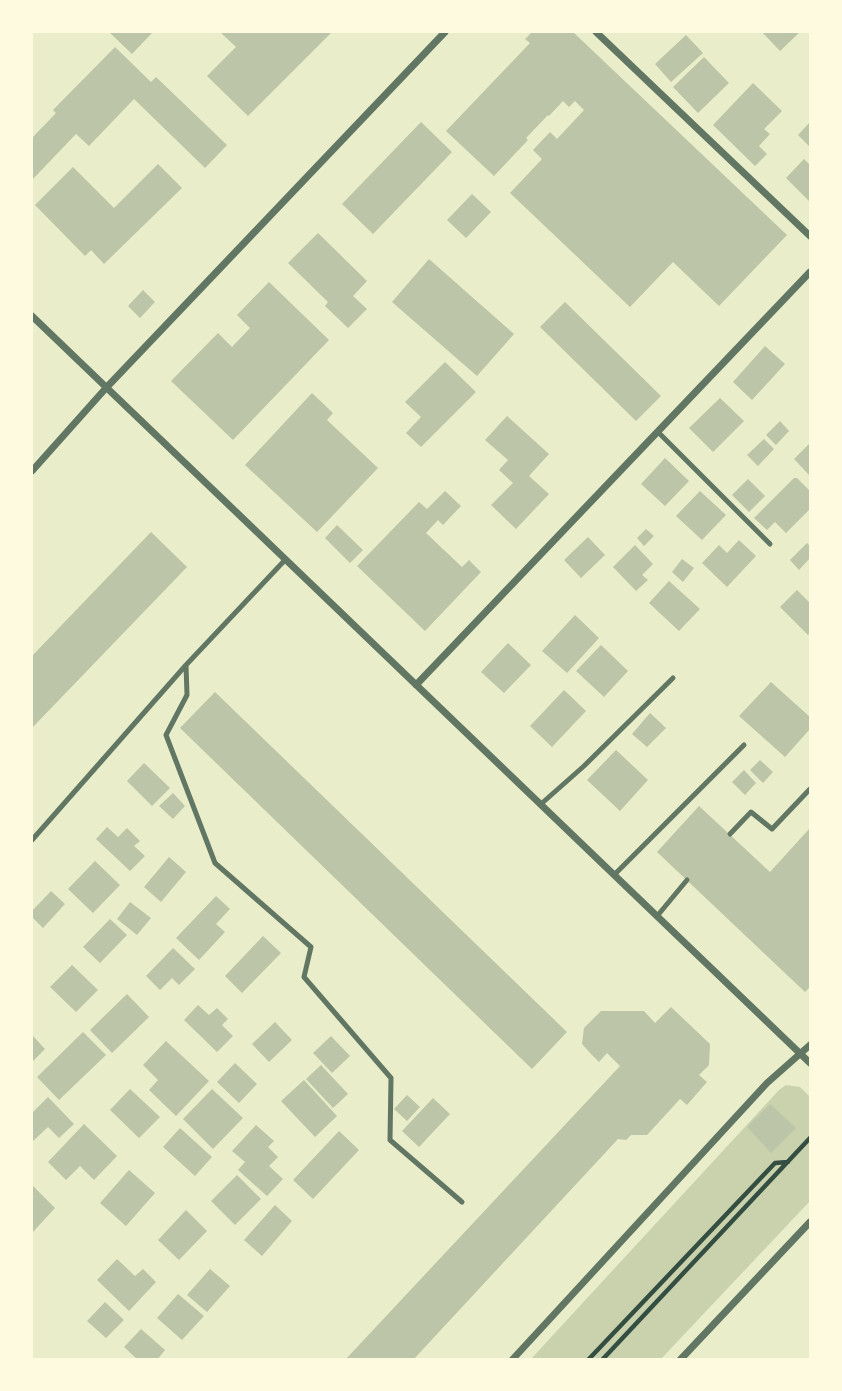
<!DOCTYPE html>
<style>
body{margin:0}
#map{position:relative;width:842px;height:1391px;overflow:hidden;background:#e9edc9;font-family:"Nunito Sans",sans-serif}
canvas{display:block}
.frame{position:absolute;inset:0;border:33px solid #fefae0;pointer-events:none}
</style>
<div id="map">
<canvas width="842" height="1391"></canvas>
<div class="frame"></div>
</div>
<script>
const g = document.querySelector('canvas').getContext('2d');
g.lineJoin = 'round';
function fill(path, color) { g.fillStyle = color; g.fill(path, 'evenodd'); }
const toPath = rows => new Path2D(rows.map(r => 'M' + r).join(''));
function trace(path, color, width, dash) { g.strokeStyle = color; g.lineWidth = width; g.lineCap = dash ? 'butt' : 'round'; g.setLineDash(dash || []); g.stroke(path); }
fill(toPath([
 [786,1085,800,1087,810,1097,810,1201,661,1359,530,1360,779,1090]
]), '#cad2ad');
fill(toPath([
 [109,32,153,32,132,54],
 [220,32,332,32,248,116,207,76,236,47],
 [532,32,573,32,787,235,719,306,673,262,630,307,510,193,542,159,533,150,550,132,557,139,584,110,575,101,569,107,563,101,549,116,548,115,526,138,528,140,494,176,446,131,530,43,525,39],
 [762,32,800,32,780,51],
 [686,35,703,53,671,82,655,64],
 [115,47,151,82,156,77,227,145,205,168,134,99,89,146,76,134,32,180,32,138,56,113,53,110],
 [704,57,729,83,698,113,673,87],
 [753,83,782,111,764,129,770,134,759,146,767,154,755,166,713,125],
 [421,122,452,152,373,234,342,204],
 [810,122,810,147,798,135],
 [804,159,810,165,810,202,786,178],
 [158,164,182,188,104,264,91,250,85,256,35,205,73,167,114,208],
 [472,194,491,212,466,238,447,220],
 [318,233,367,281,353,296,367,309,348,328,325,306,328,302,288,263],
 [429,259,514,334,477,376,392,302],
 [269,282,329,340,233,440,171,381,218,333,232,347,250,328,237,315],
 [143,290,155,302,140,318,128,306],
 [565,302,661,396,636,421,540,327],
 [765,346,785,364,752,400,733,382],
 [445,362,476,392,421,447,406,433,421,417,405,402],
 [312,393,333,413,327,420,378,468,317,532,245,465],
 [720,398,744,421,713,452,689,428],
 [507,416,549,454,529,476,549,494,516,529,491,505,513,483,499,470,508,460,485,440],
 [780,421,789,431,776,445,766,435],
 [764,439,774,449,758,466,747,455],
 [810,443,810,476,794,459],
 [665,458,689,481,665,506,641,484],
 [794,478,797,478,810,491,810,509,786,533,775,522,767,530,754,518],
 [748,479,765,496,749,512,732,495],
 [445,491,461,506,443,525,438,520,426,533,462,567,469,560,481,572,425,631,357,566,419,502,427,509],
 [700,491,726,515,702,540,676,516],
 [337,525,363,550,350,563,325,538],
 [646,529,654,536,644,546,637,538],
 [151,532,187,567,32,728,32,656],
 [588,537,605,555,581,578,564,560],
 [739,540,756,556,727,587,702,563,719,545,727,553],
 [807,543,810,546,810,558,799,570,790,560],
 [635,545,653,564,642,575,648,580,636,591,613,567],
 [682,559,694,568,683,582,672,572],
 [669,581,700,609,679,631,649,603],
 [797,590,810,603,810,632,808,635,780,607],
 [575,615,599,638,567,673,542,651],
 [508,643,531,665,504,693,481,672],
 [601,645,628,671,604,697,576,671],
 [771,682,810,717,810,729,785,757,739,716],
 [564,690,586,711,552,747,530,726],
 [215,692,567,1032,532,1069,180,728],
 [650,713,666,728,647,747,632,734],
 [616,750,648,780,620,811,587,780],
 [760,760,773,772,763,783,750,770],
 [144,763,170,788,152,806,127,781],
 [744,770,756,783,745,795,732,782],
 [173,793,185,806,173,819,159,806],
 [699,806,770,872,810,828,810,987,805,992,657,852],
 [107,827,118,837,127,828,140,841,134,846,145,856,130,871,96,839],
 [169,857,186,872,161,902,144,887],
 [95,861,120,885,93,913,68,889],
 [51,891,65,904,43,928,32,917,32,911],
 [216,896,230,909,216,924,225,932,199,960,176,938],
 [130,902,151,918,137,935,117,919],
 [110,919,127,935,100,963,83,947],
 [263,936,281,953,242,993,225,976],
 [173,948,195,969,179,985,172,978,160,990,146,976],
 [72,965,98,990,76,1012,50,987],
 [127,994,149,1017,112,1053,90,1030],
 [198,1005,209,1015,217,1008,228,1019,222,1025,233,1036,217,1052,184,1020],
 [671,1007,710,1044,709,1065,699,1075,707,1082,687,1105,680,1099,647,1135,631,1135,626,1140,618,1139,413,1360,345,1360,620,1066,607,1053,599,1062,591,1054,582,1044,584,1028,601,1011,644,1011,655,1023],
 [275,1022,292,1040,269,1062,252,1044],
 [83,1032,106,1055,59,1100,37,1077],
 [32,1035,45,1049,32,1062],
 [331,1036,350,1056,332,1073,313,1053],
 [166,1041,209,1081,176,1116,149,1090,158,1080,143,1065],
 [235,1063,257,1084,239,1103,217,1082],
 [321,1065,348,1094,333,1108,306,1079],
 [304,1080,337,1116,315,1137,281,1101],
 [130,1089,160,1117,139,1138,110,1110],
 [212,1089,243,1118,213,1149,183,1119],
 [407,1095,420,1107,407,1121,394,1109],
 [48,1097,74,1124,59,1138,48,1127,32,1142,32,1113],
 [433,1098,450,1114,419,1147,402,1131],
 [770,1104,796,1128,771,1153,747,1127],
 [84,1124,117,1156,94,1180,80,1166,66,1180,48,1162],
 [256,1125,274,1141,268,1147,278,1157,269,1166,283,1179,267,1196,238,1170,245,1162,232,1151],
 [180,1128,212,1157,195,1176,163,1147],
 [339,1131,359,1150,313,1199,293,1180],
 [129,1170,155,1193,126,1226,100,1203],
 [237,1175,261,1199,235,1225,211,1201],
 [32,1185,55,1208,32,1233],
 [275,1205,292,1221,262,1256,244,1240],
 [186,1210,207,1231,179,1260,158,1240],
 [117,1259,135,1276,143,1269,156,1282,129,1311,97,1280],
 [210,1269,230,1286,207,1312,187,1295],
 [178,1294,204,1316,182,1340,157,1318],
 [105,1302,124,1320,106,1338,87,1321],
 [141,1329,165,1350,157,1360,138,1360,124,1347]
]), '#bcc5a7');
trace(toPath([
 [588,1360,775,1163,788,1162],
 [602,1360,810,1138]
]), '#344e41', 4.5);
trace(toPath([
 [658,432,770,544],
 [186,665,187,695,166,735,215,863,311,947,304,977,391,1078,390,1140,462,1202],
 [541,804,584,766,673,678],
 [730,834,751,812,772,829,810,789],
 [32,840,186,665,285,560],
 [614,875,744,745],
 [658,915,687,880]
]), '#617663', 5);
trace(toPath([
 [596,32,810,236],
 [32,316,810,1063],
 [32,471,106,388,445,32],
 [416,685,810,272],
 [512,1360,767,1083,810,1045],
 [680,1360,810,1222]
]), '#617663', 7);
</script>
